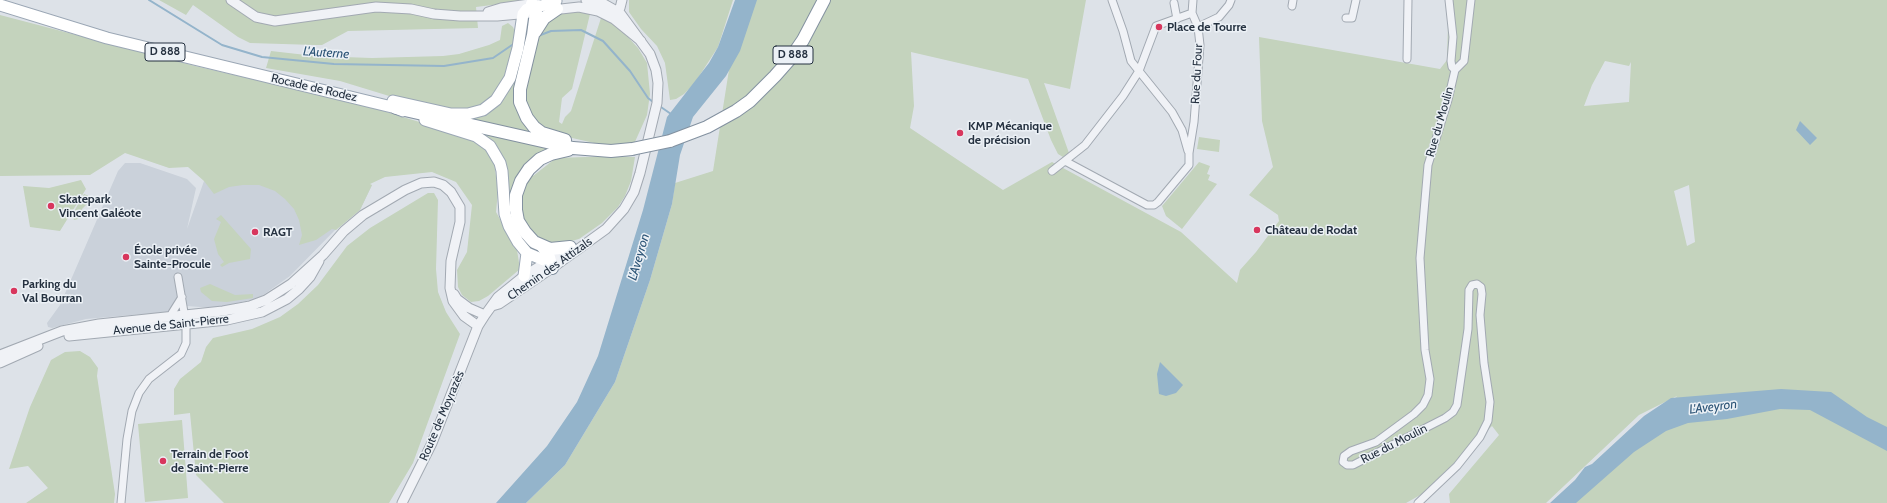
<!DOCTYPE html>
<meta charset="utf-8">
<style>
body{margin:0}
canvas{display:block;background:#dde2e8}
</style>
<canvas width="1887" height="503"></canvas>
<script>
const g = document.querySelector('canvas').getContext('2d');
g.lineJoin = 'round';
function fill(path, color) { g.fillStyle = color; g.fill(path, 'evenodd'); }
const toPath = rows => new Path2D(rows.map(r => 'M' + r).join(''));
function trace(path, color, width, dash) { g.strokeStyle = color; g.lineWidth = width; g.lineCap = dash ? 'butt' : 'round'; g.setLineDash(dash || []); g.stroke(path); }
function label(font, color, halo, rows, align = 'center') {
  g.font = font + ' Cabin,sans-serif'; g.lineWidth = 3; g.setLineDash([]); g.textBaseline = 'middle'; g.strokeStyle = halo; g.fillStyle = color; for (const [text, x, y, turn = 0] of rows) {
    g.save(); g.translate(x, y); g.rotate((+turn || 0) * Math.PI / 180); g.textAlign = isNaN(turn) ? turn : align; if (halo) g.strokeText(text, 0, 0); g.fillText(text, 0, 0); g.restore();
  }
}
fill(toPath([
 [125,163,140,163,187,179,196,188,187,229,204,181,372,185,360,210,337,228,290,276,259,298,214,308,173,305,166,313,142,314,86,319,52,328,48,327,47,323,60,305,118,171]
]), '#cad1da');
fill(toPath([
 [159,0,532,0,476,7,478,28,348,31,322,45,315,45,250,43,238,37,193,5,186,15],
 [629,0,733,0,718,47,694,84,684,94,676,99,670,100,665,63,657,46,641,29,629,12],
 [740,0,1086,0,1070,89,1044,83,1069,153,1063,157,1058,154,1051,140,1028,79,911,52,914,106,910,128,1003,190,1052,162,1181,232,1237,283,1240,270,1256,252,1279,221,1278,215,1249,195,1273,167,1262,121,1259,37,1440,69,1447,60,1448,24,1446,0,1887,0,1887,503,1575,503,1677,396,1639,415,1546,503,1450,503,1449,494,1499,435,1492,426,1422,494,1406,503,526,503,565,465,615,382,650,280,672,204,675,183,713,171],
 [1605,61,1629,66,1631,62,1629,102,1584,106,1592,85],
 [1689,185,1695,242,1687,246,1674,191],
 [577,11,590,14,572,89,562,98,559,122,562,124,565,117,571,111,601,18,614,25,627,36,638,48,647,63,650,94,647,115,634,144,603,145,559,135,543,129,525,106,524,91,539,31,544,19,564,12],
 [0,15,195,66,364,105,465,136,483,145,494,162,498,191,496,212,517,250,520,269,488,296,479,301,471,302,462,295,458,287,457,270,467,252,472,205,456,182,432,172,385,177,370,184,372,185,360,210,336,230,332,229,316,240,299,245,302,235,299,220,294,209,285,199,275,191,259,185,243,185,229,187,214,194,204,181,188,167,169,168,125,153,90,175,0,176],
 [530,16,532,16,516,89,538,135,466,118,490,109,525,34],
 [508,23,513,27,516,34,502,84,488,101,472,110,455,110,399,99,340,81,266,68,271,51,315,56,372,58,443,56,459,54,489,45,500,40,502,26],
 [478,131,553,150,538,157,513,202,545,254,533,252,512,226,506,180],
 [1199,137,1220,140,1219,152,1197,149],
 [614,156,635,157,631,181,625,196,618,207,602,223,579,239,556,245,539,240,526,226,520,206,521,195,530,173,533,176,556,158],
 [1199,162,1210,166,1207,174,1210,175,1208,180,1217,184,1182,229,1166,216,1162,206],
 [81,180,86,189,60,231,30,227,23,186,49,188],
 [428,193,434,193,438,200,436,269,438,292,446,312,460,334,413,463,389,503,224,503,196,475,190,413,174,415,174,389,180,379,201,362,206,347,213,338,252,329,280,317,298,304,318,285,347,246,370,228],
 [84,194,89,196,89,202,82,209,78,219,74,220,72,215],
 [221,215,251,249,250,259,229,263,222,267,220,265,224,262,218,254,214,239,221,222,216,219],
 [210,284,235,295,253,294,253,298,227,302,212,301,201,292,200,288],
 [80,351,90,357,98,368,97,376,115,494,114,503,26,503,48,488,28,466,9,469,30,407,51,360,65,352],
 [182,420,188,498,145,502,138,424]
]), '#c4d3bd');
fill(toPath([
 [735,0,757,0,740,51,726,76,693,117,680,155,672,204,650,280,615,382,565,465,526,503,496,503,547,446,577,402,598,356,643,210,667,117,709,63,718,47],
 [1800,121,1817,138,1810,145,1796,130],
 [1160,362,1183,385,1176,393,1166,396,1159,394,1157,374],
 [1781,389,1831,392,1867,417,1887,427,1887,451,1810,410,1780,409,1727,419,1688,423,1666,431,1634,452,1576,503,1550,503,1575,480,1585,467,1592,464,1644,416,1671,398]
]), '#94b4cb');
trace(toPath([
 [149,0,222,45,262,57,334,64,444,66,493,58,512,45],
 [538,36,551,31,581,30,603,41,630,71,648,98,653,102],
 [658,105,671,114]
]), '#94b4cb', 2);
const minor = toPath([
 [1449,0,1453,37,1451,61,1452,67,1455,70],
 [1174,3,1177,19],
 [1292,6,1293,0],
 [1346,18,1352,18,1356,0],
 [1198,27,1219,17,1229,5,1231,0],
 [1407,59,1408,0],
 [1455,70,1464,61,1471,0],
 [1188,151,1182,130,1172,112,1139,71,1156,26,1192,13],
 [1065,161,1147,205,1154,205,1158,202,1189,165,1189,153,1194,122,1200,45,1198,27,1192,13,1193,0],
 [1052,171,1085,145,1123,96,1139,71,1131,61,1123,31,1112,0],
 [172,320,172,313,182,297],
 [121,503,127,439,132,411,139,393,149,379,181,354,186,343,186,324,178,277],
 [1418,503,1457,466,1480,437,1488,421,1490,402,1484,363,1480,315,1482,294,1481,287,1477,284,1472,285,1469,290,1468,329,1457,405,1453,412,1445,418,1353,465,1347,465,1343,462,1344,456,1351,451,1376,442,1414,414,1423,405,1428,395,1430,379,1425,350,1420,258,1428,165,1448,100,1455,70]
]);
const tertiary = toPath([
 [231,0,256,17,275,21,376,7,411,9,434,14,460,16,497,16,530,13],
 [552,10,579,7,598,11,614,19,641,41],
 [617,10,620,8,622,0],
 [488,12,501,8,536,3],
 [454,294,457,299,469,308,485,315],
 [492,306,499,304,552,268,606,229,624,209,634,192,640,173,657,103,658,83,656,70,650,54,620,13,604,4,586,0],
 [69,336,227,320,262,312,287,299,299,289,310,277,319,261],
 [0,355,62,331,99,324,223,311,250,306,266,300,291,284,323,255,344,231,363,215,405,190,421,183,434,182,443,185,451,192,460,207,460,222,451,261,450,288,453,301,464,316,478,326],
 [0,363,38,346],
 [402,503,432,443,478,326,485,315,498,297,524,276,567,249]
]);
const primary = toPath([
 [0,5,107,38,396,108,403,111],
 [393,101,451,114,468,114,483,110,496,100,510,78,518,48,523,14,527,9,550,4,556,1],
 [425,120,476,136,490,146,500,163,502,171,505,214,509,226,518,242,527,253,546,261,552,268],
 [524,276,527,253]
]);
const trunk = toPath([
 [532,4,536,12,533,35,520,89,520,102,527,118,534,127,542,133,565,140],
 [535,32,544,18,557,9],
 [396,108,573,148,611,151,632,149],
 [670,141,707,127,736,111,750,101,775,76,790,59,803,40,824,0],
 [568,150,551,154,540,159,529,169,521,181,516,195,516,210,518,221,525,232,534,242,550,249,570,247],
 [542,246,548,254,552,268]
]);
trace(minor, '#a2a9b2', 9);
trace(tertiary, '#a2a9b2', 11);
trace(primary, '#9ba7b5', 13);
trace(trunk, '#8391a0', 14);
trace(minor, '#f0f2f6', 7);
trace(tertiary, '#f0f2f6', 9);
trace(primary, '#fff', 11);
trace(trunk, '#fff', 12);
const trunkBridge = toPath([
 [632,149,670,141]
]);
trace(trunkBridge, '#8391a0', 14, []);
trace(trunkBridge, '#fff', 12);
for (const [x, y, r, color] of [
 [1159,27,4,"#d8365d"],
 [960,133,4,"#d8365d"],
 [51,206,4,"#d8365d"],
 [1257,230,4,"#d8365d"],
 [255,232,4,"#d8365d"],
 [126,257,4,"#d8365d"],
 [14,291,4,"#d8365d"],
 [163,461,4,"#d8365d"]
]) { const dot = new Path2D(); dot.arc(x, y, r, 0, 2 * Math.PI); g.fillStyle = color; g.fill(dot); trace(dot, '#ecf1f6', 1.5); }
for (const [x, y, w] of [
 [165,52,40],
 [793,55,40]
]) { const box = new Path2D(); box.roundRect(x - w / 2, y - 9, w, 18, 3); g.fillStyle = '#ecf1f6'; g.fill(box); trace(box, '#253140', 1); }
label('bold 11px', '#253140', null, [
 ["D 888",165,52],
 ["D 888",793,55]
]);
label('bold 12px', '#253140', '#ecf1f6', [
 ["Place de Tourre",1167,27],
 ["KMP Mécanique",968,126],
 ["de précision",968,140],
 ["Skatepark",59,199],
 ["Vincent Galéote",59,213],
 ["Château de Rodat",1265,230],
 ["RAGT",263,232],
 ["École privée",134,250],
 ["Sainte-Procule",134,264],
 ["Parking du",22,284],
 ["Val Bourran",22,298],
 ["Terrain de Foot",171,454],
 ["de Saint-Pierre",171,468]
], 'left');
label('12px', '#253140', '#ecf1f6', [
 ["Rue du Four",1197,74,-87],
 ["Rocade de Rodez",314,88,13],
 ["Rue du Moulin",1440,122,-74],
 ["Chemin des Attizals",550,269,-35],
 ["Avenue de Saint-Pierre",171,325,-6],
 ["Route de Moyrazès",442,416,-67],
 ["Rue du Moulin",1394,444,-27]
]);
label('italic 13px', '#2c5476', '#ecf1f6', [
 ["L'Auterne",326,53,4],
 ["L'Aveyron",639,257,-74],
 ["L'Aveyron",1713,407,-7]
]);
</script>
